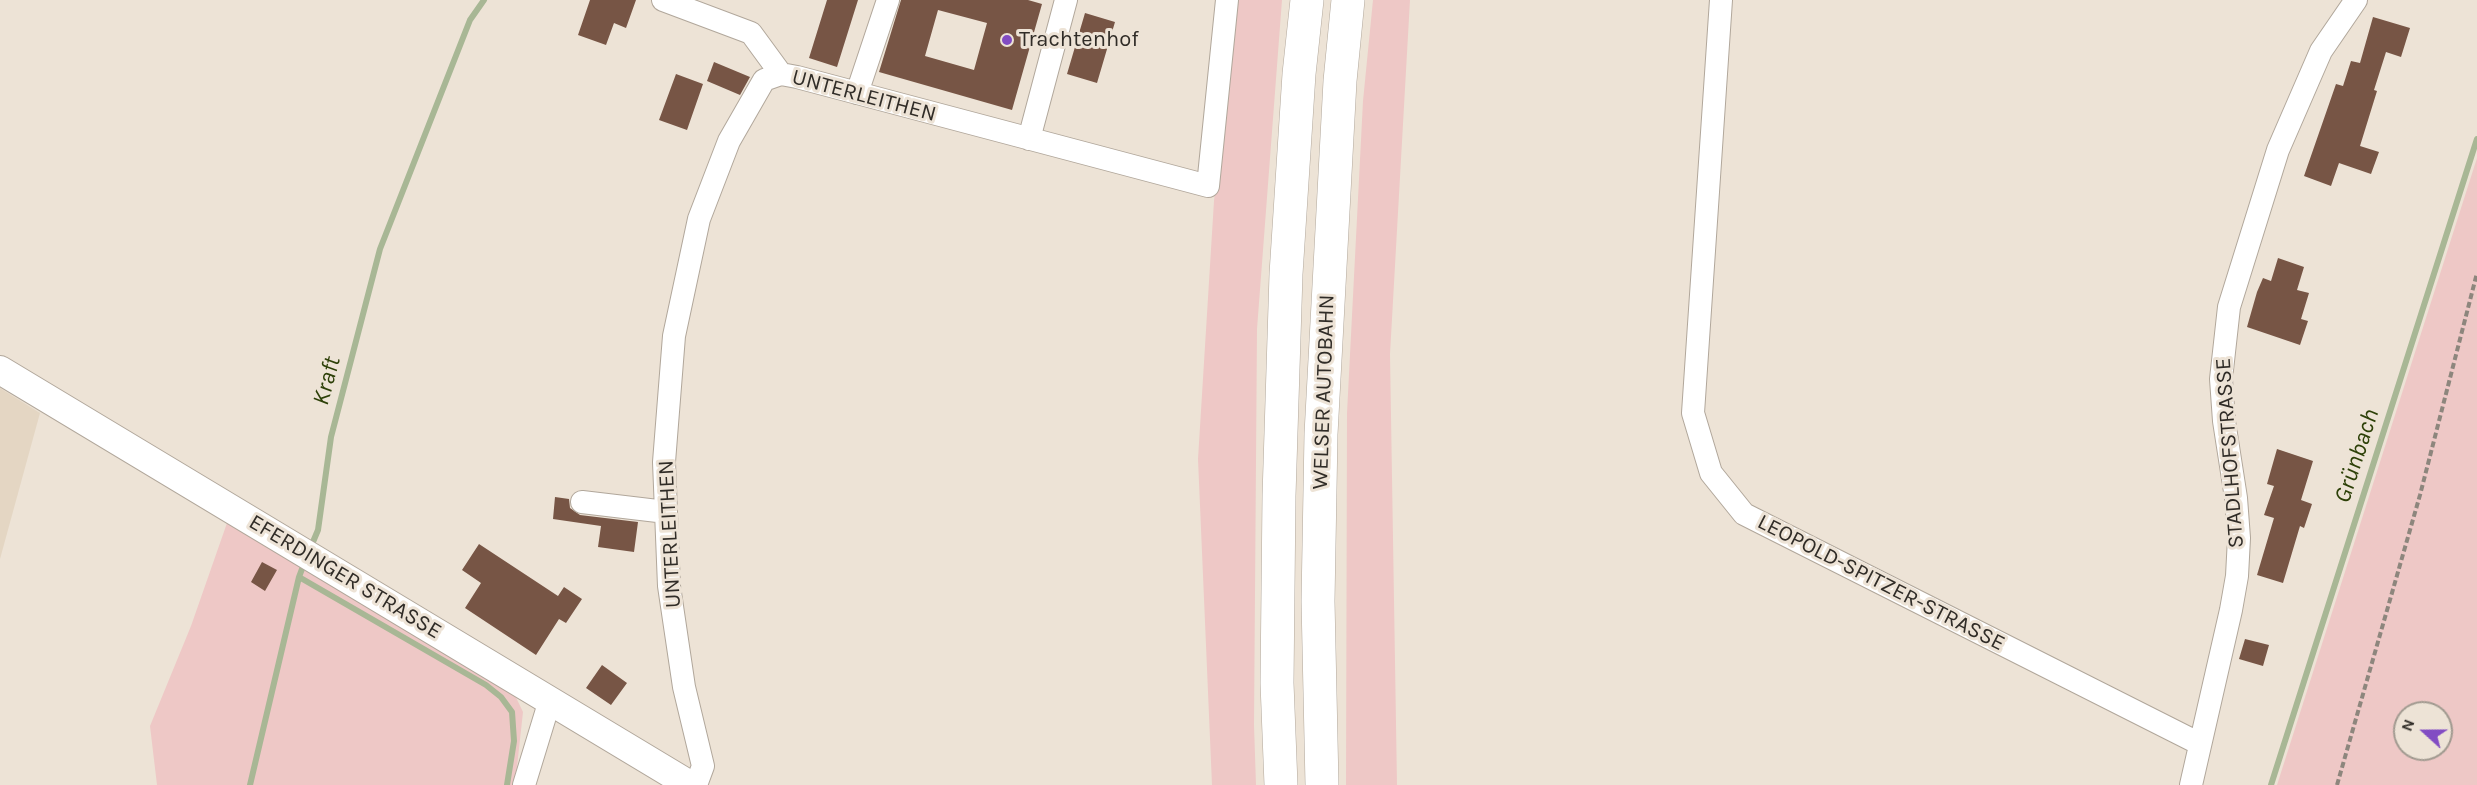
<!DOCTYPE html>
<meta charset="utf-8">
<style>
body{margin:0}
#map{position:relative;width:2477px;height:785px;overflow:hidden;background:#ede3d6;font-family:Karla,sans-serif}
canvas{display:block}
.north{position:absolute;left:2393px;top:701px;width:60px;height:60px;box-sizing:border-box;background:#ede3d6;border:2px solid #a19a90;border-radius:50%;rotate:291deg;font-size:16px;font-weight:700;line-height:24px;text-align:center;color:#302c27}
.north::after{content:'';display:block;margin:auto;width:21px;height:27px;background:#824cc3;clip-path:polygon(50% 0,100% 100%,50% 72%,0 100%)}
</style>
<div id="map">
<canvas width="2477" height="785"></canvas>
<div class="north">N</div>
</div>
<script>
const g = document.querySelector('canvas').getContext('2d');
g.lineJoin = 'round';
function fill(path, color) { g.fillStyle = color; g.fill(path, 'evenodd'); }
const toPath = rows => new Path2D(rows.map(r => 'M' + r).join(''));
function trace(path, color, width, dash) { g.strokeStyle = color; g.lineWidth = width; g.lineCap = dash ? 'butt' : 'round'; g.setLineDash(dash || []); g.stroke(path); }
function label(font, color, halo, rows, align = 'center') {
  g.font = font + ' Karla,sans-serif'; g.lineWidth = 6; g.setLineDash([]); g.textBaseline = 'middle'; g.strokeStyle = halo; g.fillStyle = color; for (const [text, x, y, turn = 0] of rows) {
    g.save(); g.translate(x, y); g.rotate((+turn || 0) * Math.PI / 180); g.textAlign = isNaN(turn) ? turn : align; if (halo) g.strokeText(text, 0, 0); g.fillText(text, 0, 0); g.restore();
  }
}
fill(toPath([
 [0,388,40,413,0,559]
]), '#e4d6c3');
fill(toPath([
 [1235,0,1282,0,1257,329,1254,725,1256,785,1212,785,1198,459,1214,201],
 [1373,0,1410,0,1390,354,1397,785,1346,785,1347,413,1363,101],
 [2477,158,2477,785,2277,785],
 [2405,713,2441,713,2441,749,2405,749],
 [227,523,512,689,523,712,515,785,157,785,150,726,191,626]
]), '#eec8c6');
trace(toPath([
 [310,549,318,530,331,437,380,249,470,20,484,0],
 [299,577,486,685,501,697,512,712,514,741,507,785],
 [250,785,299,577,305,561],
 [2271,785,2477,139]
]), '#a8b795', 6);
fill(toPath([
 [590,0,636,0,626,28,614,23,606,45,578,35],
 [827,0,858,0,837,67,809,58],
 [901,0,1028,0,1042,4,1012,110,879,72],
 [938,10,987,23,974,70,925,56],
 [1085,13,1115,22,1097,83,1067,74],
 [2373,17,2410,28,2401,57,2386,52,2374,90,2377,91,2360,146,2379,152,2371,174,2339,163,2331,186,2304,176,2336,84,2343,86,2351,61,2360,63],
 [714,62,750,77,740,95,707,81],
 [676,74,703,84,687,130,659,120],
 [2278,258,2304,267,2297,290,2309,293,2301,319,2308,321,2300,345,2247,327,2257,292,2263,278,2271,281],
 [2277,449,2313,461,2301,500,2312,504,2304,528,2300,526,2283,583,2257,575,2274,518,2264,515,2274,486,2267,484],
 [555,497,569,499,570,508,580,515,638,522,634,552,598,547,601,526,553,519],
 [479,544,558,596,564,587,582,599,566,623,559,619,536,655,465,608,481,583,462,570],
 [262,562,277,570,265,591,251,582],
 [2245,639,2269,645,2263,666,2239,659],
 [602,665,627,683,611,705,586,688]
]), '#775545');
const minor = toPath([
 [663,0,751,33,781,74],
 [1721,0,1693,413,1711,473,1744,514,2200,744],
 [857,93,888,0],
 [1029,139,1066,0],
 [582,502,666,512],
 [524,785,550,700],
 [696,785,703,766,684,687,669,586,664,462,674,336,699,219,729,141,764,80,781,74,797,77,1208,186,1227,0],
 [2191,785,2231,610,2237,576,2239,538,2236,498,2224,421,2221,379,2229,307,2278,150,2321,51,2356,0]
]);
const major = toPath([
 [0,370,690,785]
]);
const highway = toPath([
 [1281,785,1277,683,1279,496,1286,274,1299,74,1307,0],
 [1322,785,1318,601,1321,434,1340,81,1348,0]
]);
trace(minor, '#b1a79b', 24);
trace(major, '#b1a79b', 30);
trace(highway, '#b1a79b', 34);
trace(toPath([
 [2337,785,2420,495,2477,273]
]), '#8d867d', 4, [6, 3]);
trace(minor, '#fff', 22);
trace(major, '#fff', 28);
trace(highway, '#fff', 33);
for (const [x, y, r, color] of [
 [1007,40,6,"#824cc3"]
]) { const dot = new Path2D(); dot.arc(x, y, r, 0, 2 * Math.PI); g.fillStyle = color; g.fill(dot); trace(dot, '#ede3d6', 2); }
label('22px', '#302c27', '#ede3d6', [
 ["Trachtenhof",1019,40]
], 'left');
label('22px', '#302c27', '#ede3d6', [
 ["UNTERLEITHEN",864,96,15],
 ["WELSER AUTOBAHN",1324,392,-88],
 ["STADLHOFSTRASSE",2230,453,-94],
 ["UNTERLEITHEN",670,534,-93],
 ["EFERDINGER STRASSE",345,577,31],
 ["LEOPOLD-SPITZER-STRASSE",1881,583,27]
]);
label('italic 24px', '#2d4008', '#ede3d6', [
 ["Kraft",327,381,-75],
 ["Grünbach",2357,456,-72]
]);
</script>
